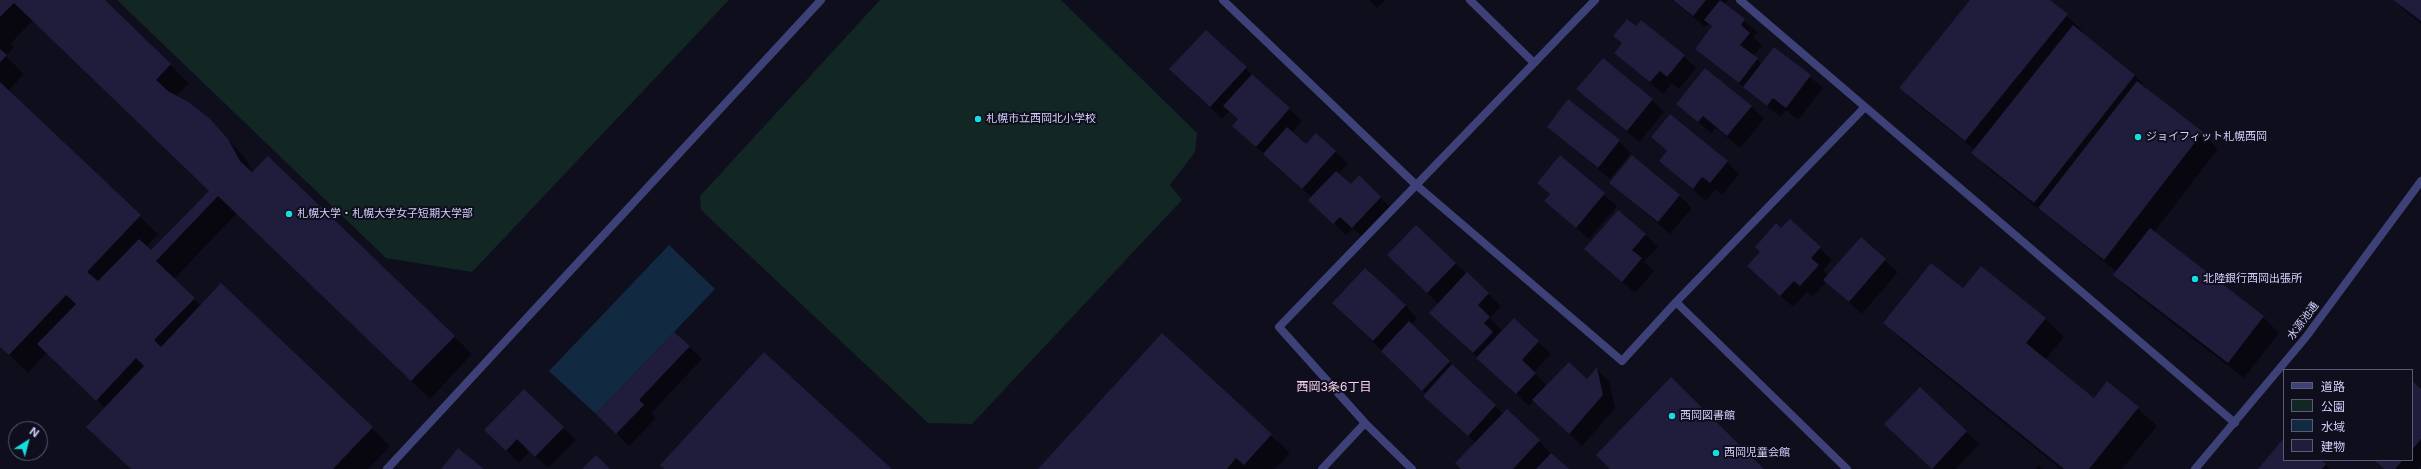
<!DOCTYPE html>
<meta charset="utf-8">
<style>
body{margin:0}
#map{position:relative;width:2421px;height:469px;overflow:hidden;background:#0f0e1d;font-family:Inter,"Noto Sans JP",sans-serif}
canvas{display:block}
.legend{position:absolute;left:2283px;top:369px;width:130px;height:92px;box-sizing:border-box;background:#0f0e1d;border:1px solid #5c5b75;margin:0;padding:5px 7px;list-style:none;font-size:12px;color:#d0cffa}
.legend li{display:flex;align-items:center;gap:8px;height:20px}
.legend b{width:20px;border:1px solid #5c5b75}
.north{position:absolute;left:8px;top:421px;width:40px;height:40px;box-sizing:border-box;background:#0f0e1d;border:1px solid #5c5b75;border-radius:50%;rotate:36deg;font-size:11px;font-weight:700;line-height:16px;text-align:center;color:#d0cffa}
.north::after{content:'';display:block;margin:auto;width:14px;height:18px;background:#16dddf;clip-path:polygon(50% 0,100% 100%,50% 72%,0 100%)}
</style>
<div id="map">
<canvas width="2421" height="469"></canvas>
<ul class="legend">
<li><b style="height:5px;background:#3d4178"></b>道路</li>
<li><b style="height:11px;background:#122624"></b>公園</li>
<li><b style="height:11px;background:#122942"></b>水域</li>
<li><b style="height:11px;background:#1f1c3c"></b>建物</li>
</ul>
<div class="north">N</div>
</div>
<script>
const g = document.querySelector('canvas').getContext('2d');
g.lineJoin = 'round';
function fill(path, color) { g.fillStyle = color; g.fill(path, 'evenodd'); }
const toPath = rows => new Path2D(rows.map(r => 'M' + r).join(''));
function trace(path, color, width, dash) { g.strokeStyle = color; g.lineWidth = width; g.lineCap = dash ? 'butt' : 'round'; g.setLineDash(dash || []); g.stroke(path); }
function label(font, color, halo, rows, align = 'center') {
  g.font = font + ' Inter,"Noto Sans JP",sans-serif'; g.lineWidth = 4; g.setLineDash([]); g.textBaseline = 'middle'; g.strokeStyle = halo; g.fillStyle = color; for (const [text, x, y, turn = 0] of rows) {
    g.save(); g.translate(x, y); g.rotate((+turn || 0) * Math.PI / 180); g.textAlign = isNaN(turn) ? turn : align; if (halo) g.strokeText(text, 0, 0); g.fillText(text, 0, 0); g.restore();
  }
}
fill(toPath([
 [117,0,729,0,472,272,386,258],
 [880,0,1061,0,1197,133,1195,152,1170,185,1182,200,972,424,928,423,701,210,700,196]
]), '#122624');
fill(toPath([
 [669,245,715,289,596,414,549,371]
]), '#122942');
fill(toPath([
 [0,0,103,0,189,83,176,97,209,119,246,159,253,172,454,336,472,354,430,399,237,213,174,279,201,306,372,428,390,446,368,469,131,469,105,408,47,352,28,373,0,346],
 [33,20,210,191,151,252,146,247,158,234,8,91,24,74,6,56,14,47,11,43],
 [1369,0,1385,0,1377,8],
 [1672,0,1728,0,1724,4,1757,32,1753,37,1762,46,1753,56,1762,64,1775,48,1823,88,1798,120,1786,110,1780,117,1696,48,1713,27,1709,23,1705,27],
 [1972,0,2049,0,2083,31,2081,33,2135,75,2150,92,2202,133,2218,149,2154,232,2263,317,2279,333,2244,378,2131,291,2115,275,2117,272,1989,169,1973,153,1975,150,1917,104,1901,88],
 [2393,0,2421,0,2421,24,2405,11],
 [1636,27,1684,56,1696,68,1679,89,1672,83,1663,94,1616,52,1622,44,1615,36],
 [1206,31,1302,121,1292,133,1306,146,1316,134,1348,164,1338,174,1351,186,1359,177,1393,210,1365,239,1353,228,1346,235,1322,212,1312,198,1246,138,1239,120,1229,111,1222,119,1182,81],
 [1578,89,1652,100,1664,112,1639,142],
 [1677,104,1751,106,1764,119,1740,148,1716,128,1711,133],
 [1548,127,1619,141,1631,153,1610,179],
 [1652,137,1727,162,1739,174,1722,195,1715,189,1706,201,1661,161,1668,152],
 [1560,157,1617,206,1589,239,1546,201,1550,195,1538,183],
 [1611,183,1679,195,1692,208,1670,234],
 [1416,226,1501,306,1490,318,1503,331,1538,342,1551,354,1534,372,1547,386,1587,380,1597,369,1609,381,1615,408,1582,446,1534,401,1529,406,1430,313,1439,304,1400,267],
 [1781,230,1820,248,1832,260,1823,270,1828,276,1861,239,1898,272,1862,314,1826,282,1812,297,1807,292,1793,307,1761,278],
 [1645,234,1658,247,1644,262,1654,271,1635,293,1585,249],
 [1964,290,2045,319,2064,337,2045,360,2094,400,2108,382,2157,426,2122,469,2061,469,1903,341,1885,323],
 [1333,303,1405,305,1417,318,1411,325,1504,414,1507,410,1567,469,1462,469,1476,443,1437,408,1424,396,1426,394],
 [674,333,702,359,651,413,656,418,629,446,597,414],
 [1162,335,1290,453,1275,469,1039,469],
 [2412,382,2421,390,2421,465,2418,469,2384,469,2374,460,2412,460],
 [1920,389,1979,444,1956,469,1933,469,1898,437],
 [524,390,576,440,548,468,530,451,519,463,498,442],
 [2284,439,2284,460,2320,460,2330,469,2260,469],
 [2039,465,2043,469,2036,469]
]), '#0007');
fill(toPath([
 [0,0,105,0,171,64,156,80,168,91,190,103,209,118,228,139,240,161,252,172,268,156,455,336,411,381,218,196,156,261,195,298,154,340,161,347,221,283,373,427,333,469,131,469,86,427,144,366,136,358,96,401,37,344,76,304,66,295,9,355,0,347,0,82,141,215,87,272,98,281,139,239,151,250,209,191,14,3,0,17],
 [1673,0,1706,0,1693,16],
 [1720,0,1745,19,1741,25,1750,33,1740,45,1758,58,1739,83,1695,49,1712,26,1704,20],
 [1970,0,2050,0,2068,14,1965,141,1899,88],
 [2393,0,2421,0,2421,21],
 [1627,19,1636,26,1641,20,1685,55,1667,77,1660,71,1650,82,1614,53,1622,43,1613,36],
 [2073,25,2135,75,2034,203,1971,153],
 [1206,30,1247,67,1210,107,1169,69],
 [1774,47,1811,75,1786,108,1773,98,1767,106,1743,87],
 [0,49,7,55,0,62],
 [1603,58,1653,99,1627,131,1576,89],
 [1705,68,1752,106,1727,136,1703,116,1698,122,1676,104],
 [1252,74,1290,108,1256,147,1232,126,1238,119,1223,106],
 [2137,81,2203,132,2104,260,2038,208],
 [1568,99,1620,140,1598,168,1547,127],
 [1670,114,1728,161,1710,183,1702,177,1693,189,1659,161,1667,151,1651,137],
 [1287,127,1306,144,1316,133,1336,151,1302,189,1263,154],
 [1560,155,1605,193,1576,228,1544,201,1550,194,1537,183],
 [1632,155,1680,195,1658,222,1609,183],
 [1336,171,1351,184,1359,175,1381,197,1352,228,1340,217,1333,224,1308,200],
 [1618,210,1646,234,1632,250,1642,258,1622,282,1584,249],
 [1790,219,1821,247,1811,258,1819,265,1800,286,1794,281,1780,296,1747,266,1760,252,1755,247,1776,223,1781,228],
 [1416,225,1456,263,1427,293,1387,255],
 [2150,228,2264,316,2228,363,2113,275],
 [1861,237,1886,259,1849,302,1823,280],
 [1931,263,1963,288,1981,266,2046,318,2026,343,2094,398,2107,381,2139,407,2089,469,2064,469,1883,323],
 [1365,268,1406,305,1373,341,1332,303],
 [1467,272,1489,293,1478,305,1490,317,1484,323,1493,332,1473,353,1429,313],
 [1514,318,1539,341,1522,360,1536,373,1516,394,1476,358],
 [1409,321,1450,361,1422,391,1381,351],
 [674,332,690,346,639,400,644,405,616,434,596,414],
 [1162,333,1272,434,1244,465,1236,458,1227,469,1038,469],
 [764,352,892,469,664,469,660,465],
 [1569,362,1587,379,1597,367,1603,395,1569,434,1532,400],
 [1452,364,1496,405,1468,436,1423,396],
 [1671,377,1764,469,1610,469,1596,455],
 [2412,381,2421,389,2421,439,2412,450],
 [1920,387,1967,431,1932,469,1884,424],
 [524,389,564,427,535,457,517,439,506,451,484,430],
 [1507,409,1540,440,1513,469,1461,469,1455,463],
 [2284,438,2284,460,2321,460,2326,464,2322,469,2258,469],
 [458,448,484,469,441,469],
 [1551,453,1569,469,1536,469],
 [596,455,610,469,582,469],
 [2374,460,2403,460,2395,469,2384,469]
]), '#1f1c3c');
trace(toPath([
 [1223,0,1415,184,1622,361,1676,302,1865,107],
 [1470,0,1534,63],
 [1740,0,2235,423],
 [1676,302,1847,469],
 [387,469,821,0],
 [1322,469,1365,423],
 [1412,469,1365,423,1279,327,1595,0]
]), '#3d4178', 8);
trace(toPath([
 [2195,469,2306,337,2421,181]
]), '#3d4178', 8);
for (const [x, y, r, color] of [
 [978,119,4,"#16dddf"],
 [2138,137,4,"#16dddf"],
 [289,214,4,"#16dddf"],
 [2195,279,4,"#16dddf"],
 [1672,416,4,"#16dddf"],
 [1716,453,4,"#16dddf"]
]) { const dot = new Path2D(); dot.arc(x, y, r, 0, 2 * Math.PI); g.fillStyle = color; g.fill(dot); trace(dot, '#0f0e1d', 1.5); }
label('11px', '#d0cffa', '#0f0e1d', [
 ["札幌市立西岡北小学校",986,119],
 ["ジョイフィット札幌西岡",2146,137],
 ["札幌大学・札幌大学女子短期大学部",297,214],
 ["北陸銀行西岡出張所",2203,279],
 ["西岡図書館",1680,416],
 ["西岡児童会館",1724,453]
], 'left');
label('11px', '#d0cffa', '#0f0e1d', [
 ["水源池通",2303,321,-53]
]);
label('12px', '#fad1ef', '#0f0e1d', [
 ["西岡3条6丁目",1334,387]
]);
</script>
